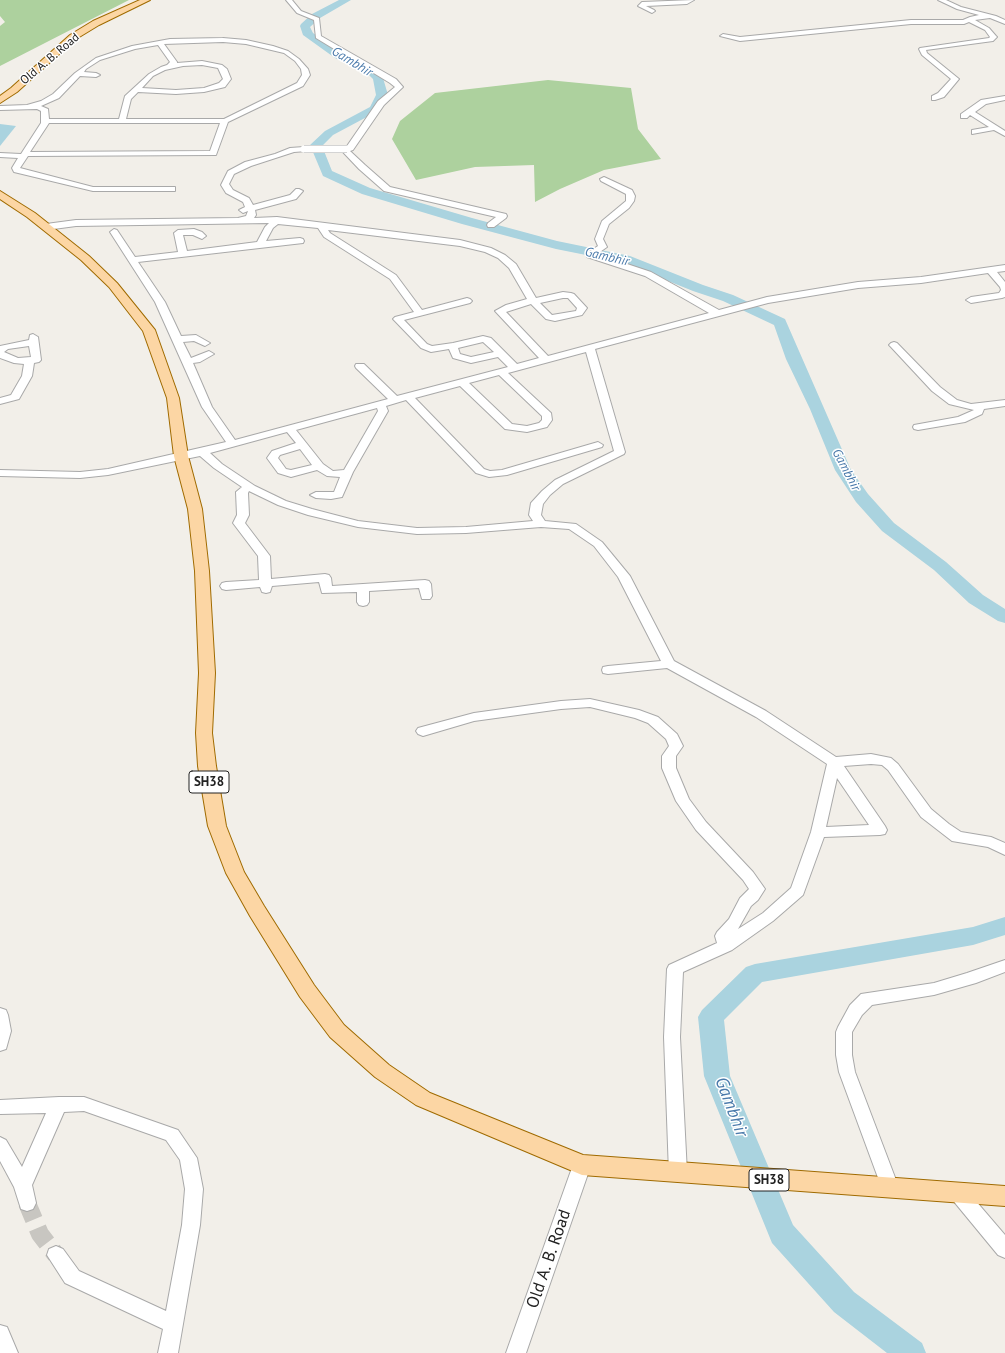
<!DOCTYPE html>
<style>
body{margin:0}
canvas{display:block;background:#f2efe9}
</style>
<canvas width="1005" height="1353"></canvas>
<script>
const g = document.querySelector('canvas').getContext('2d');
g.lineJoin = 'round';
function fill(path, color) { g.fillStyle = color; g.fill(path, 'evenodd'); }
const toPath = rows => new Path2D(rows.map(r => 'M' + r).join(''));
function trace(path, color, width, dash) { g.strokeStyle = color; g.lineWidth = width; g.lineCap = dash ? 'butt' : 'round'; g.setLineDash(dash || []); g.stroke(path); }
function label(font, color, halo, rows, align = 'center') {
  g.font = font + ' "PT Sans",sans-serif'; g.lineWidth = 3; g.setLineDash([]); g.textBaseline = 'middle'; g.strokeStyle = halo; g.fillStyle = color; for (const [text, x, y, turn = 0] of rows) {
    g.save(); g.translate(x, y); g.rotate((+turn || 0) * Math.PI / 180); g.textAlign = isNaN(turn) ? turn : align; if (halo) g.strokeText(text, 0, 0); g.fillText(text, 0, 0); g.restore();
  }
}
fill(toPath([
 [0,0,129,0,0,66,0,26,5,22,0,16],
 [548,80,631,88,638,129,661,159,604,170,560,189,535,202,534,165,475,167,416,180,392,139,400,121,435,93]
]), '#add19e');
fill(toPath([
 [0,124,16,126,0,146]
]), '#aad3df');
fill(toPath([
 [339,0,351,0,320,18,310,27,313,33,343,54,374,68,383,78,388,95,378,111,333,135,322,146,332,171,370,188,472,218,557,241,630,256,703,285,733,295,785,319,851,470,868,494,894,523,946,562,983,595,1005,609,1005,623,998,621,969,603,934,570,882,531,856,502,835,470,810,409,786,359,774,325,723,301,693,291,621,262,556,249,462,224,362,194,323,176,310,145,325,131,370,107,376,95,373,79,366,72,335,58,303,35,300,26,301,24,312,14,339,0],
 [1005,917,1005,935,973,945,762,982,724,1020,730,1076,793,1225,854,1292,922,1343,926,1353,887,1353,834,1312,772,1243,704,1076,698,1017,702,1010,746,967,755,964,973,927,1005,917]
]), '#aad3df');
trace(toPath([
 [27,1203,40,1234,56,1255]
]), '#c8c6c1', 18, [18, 9]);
const minor = toPath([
 [286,0,292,0,301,11,319,18,321,36,396,79,403,87,384,105,353,150,350,151,365,165,390,187,506,214,507,216,506,218,494,227,488,227,487,225,488,223,496,217,384,191,359,169,341,150,347,146,378,101,395,87,390,83,316,38,314,20,297,13,286,0],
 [694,0,687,4,646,6,654,10,655,11,652,13,638,6,642,2,694,0],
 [938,0,946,0,961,7,996,16,1005,20,1005,24,990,18,975,20,989,28,996,36,997,37,993,41,926,50,927,53,959,79,944,97,935,100,932,100,932,96,938,93,951,79,922,55,919,49,920,48,989,38,990,37,985,30,969,22,964,24,911,24,740,41,720,36,723,34,740,37,911,20,963,20,970,17,979,15,957,9,938,0],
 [223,38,246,40,273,46,288,51,299,59,308,69,310,75,303,86,228,122,216,155,28,156,20,168,93,187,175,187,175,191,93,191,14,172,12,168,18,158,0,157,0,153,21,154,41,123,41,111,37,109,0,110,0,106,27,105,41,101,53,94,75,73,96,58,132,46,170,39,223,38],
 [223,42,246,44,284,53,295,61,301,69,302,75,297,83,224,119,126,119,131,99,138,92,176,94,204,92,225,87,231,79,227,69,222,65,202,61,177,63,177,62,164,44,223,42],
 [158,45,170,62,167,65,161,67,149,74,125,96,119,119,49,119,48,109,41,106,59,98,80,76,96,77,100,75,96,73,84,72,86,69,100,60,135,49,158,45],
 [202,65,218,68,223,79,219,83,204,88,176,90,142,88,153,76,165,70,183,66,202,65],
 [49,123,220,123,210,151,30,152,49,123],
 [1005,96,1005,100,986,104,975,112,1005,131,1005,136,994,130,972,134,972,130,989,127,970,115,967,118,961,118,961,114,981,100,1005,96],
 [304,147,308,149,307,151,294,152,251,166,234,174,229,184,233,190,249,198,253,205,290,195,296,189,299,189,303,191,296,199,255,210,256,215,254,218,277,217,460,240,491,248,505,255,516,264,536,298,563,292,571,293,574,294,587,308,582,315,555,321,546,319,531,304,506,312,548,356,709,313,645,276,587,257,586,255,587,253,598,246,595,239,602,221,626,201,626,194,601,181,600,179,604,177,632,190,635,196,634,201,629,208,609,224,603,239,607,247,597,254,651,272,719,310,767,297,858,282,921,277,1005,265,1005,271,997,272,1005,282,1005,297,1002,298,971,303,966,300,971,297,999,293,1001,290,1000,287,988,273,921,283,858,288,768,303,595,349,625,452,624,454,563,484,550,495,543,504,541,515,545,521,576,524,602,542,630,576,674,661,766,711,836,757,871,754,891,758,898,764,931,809,949,824,961,832,991,837,1005,843,1005,855,988,847,952,841,921,817,888,770,882,765,871,764,844,766,885,826,887,830,885,834,880,835,824,837,803,895,773,921,732,950,683,972,680,1037,687,1173,684,1179,678,1181,672,1179,669,1173,664,1037,667,969,669,965,717,943,715,936,717,932,729,919,740,898,749,889,743,880,696,830,676,801,662,768,662,756,669,746,666,739,648,723,635,718,590,707,561,709,474,721,423,736,418,734,416,731,418,728,474,713,561,701,590,699,639,710,658,717,677,734,683,746,676,756,676,768,689,799,706,822,753,872,765,889,758,900,751,906,738,929,763,913,791,888,811,832,827,764,756,717,667,668,608,674,603,673,602,670,603,667,608,666,661,661,618,577,594,546,569,529,541,527,466,533,417,534,358,527,308,515,278,505,249,491,248,493,249,515,245,523,270,556,271,579,325,574,329,575,331,578,332,586,425,580,429,581,431,584,432,596,430,599,422,599,419,588,369,591,369,602,367,605,363,606,359,605,357,602,357,592,322,593,319,582,272,586,270,592,266,593,262,592,260,587,226,590,222,589,220,586,222,583,226,582,259,580,258,556,233,523,237,515,236,492,242,487,214,468,200,456,108,475,80,478,0,476,0,470,80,472,108,469,226,442,202,407,155,302,110,232,114,229,117,230,135,257,178,252,174,233,178,230,194,229,202,232,206,236,202,239,193,235,183,235,187,251,257,242,265,227,269,223,76,226,46,230,42,227,46,224,76,220,238,218,246,216,248,211,243,213,239,210,245,207,243,202,226,193,221,185,228,171,245,162,275,154,290,148,304,147],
 [278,224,318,228,324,237,390,279,414,312,395,317,393,319,421,348,431,352,449,349,453,358,471,363,498,357,508,367,397,396,364,364,356,364,355,366,356,368,388,399,235,440,212,407,193,363,200,362,214,354,209,351,191,358,183,342,194,341,205,346,210,343,196,335,181,336,165,302,138,262,303,243,304,241,303,239,300,238,266,241,273,228,278,224],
 [328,230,460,246,485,252,498,258,509,268,527,299,506,305,495,311,539,358,517,364,491,338,483,336,453,343,432,346,427,344,404,320,470,303,472,301,470,299,467,298,422,310,396,275,330,233,328,230],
 [563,298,568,298,577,308,576,311,552,315,540,303,563,298],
 [483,342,494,352,471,357,460,354,458,348,483,342],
 [586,352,614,451,555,480,542,491,531,503,529,515,533,521,466,527,417,528,358,521,312,509,286,501,255,486,222,464,210,453,287,432,296,443,272,451,267,458,278,473,291,477,317,470,327,476,340,477,334,492,316,492,310,495,316,498,331,499,342,497,353,472,388,411,386,406,406,400,476,473,489,477,507,475,602,447,603,445,598,442,502,470,490,471,484,469,415,398,460,386,505,429,527,432,547,427,552,420,551,413,508,373,586,352],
 [499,375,542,416,542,420,539,423,527,426,512,424,469,383,499,375],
 [377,408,378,411,344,470,333,471,323,464,296,430,377,408],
 [300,449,312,465,291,470,286,469,278,458,280,455,300,449],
 [837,778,869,825,826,827,837,778],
 [33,334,38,337,41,360,39,362,34,363,32,376,19,399,0,404,0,398,11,395,22,376,24,364,14,363,0,358,0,346,29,340,30,335,33,334],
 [29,346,31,357,18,358,4,352,8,349,29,346],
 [894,342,897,343,940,387,957,400,971,404,1005,400,1005,406,984,409,982,414,965,422,918,430,914,429,913,427,914,425,958,417,974,410,949,404,932,391,891,347,889,345,891,343,894,342],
 [1005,960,1005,972,976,983,934,995,872,1005,862,1015,852,1032,852,1055,855,1072,899,1188,896,1194,890,1196,884,1194,839,1072,836,1055,836,1032,838,1027,850,1005,861,994,934,983,967,973,1005,960],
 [0,1008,6,1010,8,1015,11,1031,6,1049,0,1051,0,1008],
 [59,1097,84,1097,178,1130,197,1158,203,1189,200,1225,178,1353,158,1353,163,1329,65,1283,47,1255,49,1249,56,1246,63,1249,79,1271,166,1311,182,1225,185,1189,180,1160,166,1140,84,1111,64,1112,32,1185,36,1203,33,1209,27,1211,21,1209,14,1187,0,1161,0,1137,6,1140,22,1167,46,1113,0,1114,0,1100,59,1097],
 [582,1157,588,1159,591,1165,526,1353,506,1353,573,1165,576,1159,582,1157],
 [957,1184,963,1186,1005,1235,1005,1258,998,1255,951,1198,948,1192,951,1186,957,1184],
 [0,1325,7,1327,18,1353,0,1353,0,1325]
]);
const major = toPath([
 [140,0,150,0,99,25,76,39,17,92,0,103,0,96,11,88,70,35,93,21,140,0],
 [0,191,35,213,89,256,117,283,155,330,179,398,188,456,202,509,209,571,215,673,212,733,216,766,226,826,244,872,264,906,314,985,344,1025,389,1065,430,1093,583,1155,1005,1186,1005,1206,582,1175,416,1105,375,1077,330,1037,300,997,250,916,226,873,208,826,198,766,196,733,199,673,195,571,188,509,174,456,167,398,143,331,109,287,81,260,27,217,0,199,0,191]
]);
trace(minor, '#a9a9a9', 2);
trace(major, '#a06b00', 2);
fill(minor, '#fff');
fill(major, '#fcd6a4');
const minorBridge = toPath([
 [304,149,347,149]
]);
trace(minorBridge, '#a9a9a9', 8, []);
trace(minorBridge, '#fff', 7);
label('12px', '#222', '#fff', [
 ["Old A. B. Road",50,59,-40]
]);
label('italic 13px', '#4a7aab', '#fff', [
 ["Gambhir",352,62,31],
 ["Gambhir",607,257,13],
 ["Gambhir",846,470,62]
]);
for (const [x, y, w] of [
 [209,782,40],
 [769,1180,40]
]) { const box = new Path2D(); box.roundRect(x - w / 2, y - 11, w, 22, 3); g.fillStyle = '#fff'; g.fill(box); trace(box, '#222', 1); }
label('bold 13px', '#222', null, [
 ["SH38",209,782],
 ["SH38",769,1180]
]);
label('17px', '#222', '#fff', [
 ["Old A. B. Road",549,1259,-71]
]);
label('italic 18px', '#4a7aab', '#fff', [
 ["Gambhir",731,1107,69]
]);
</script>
